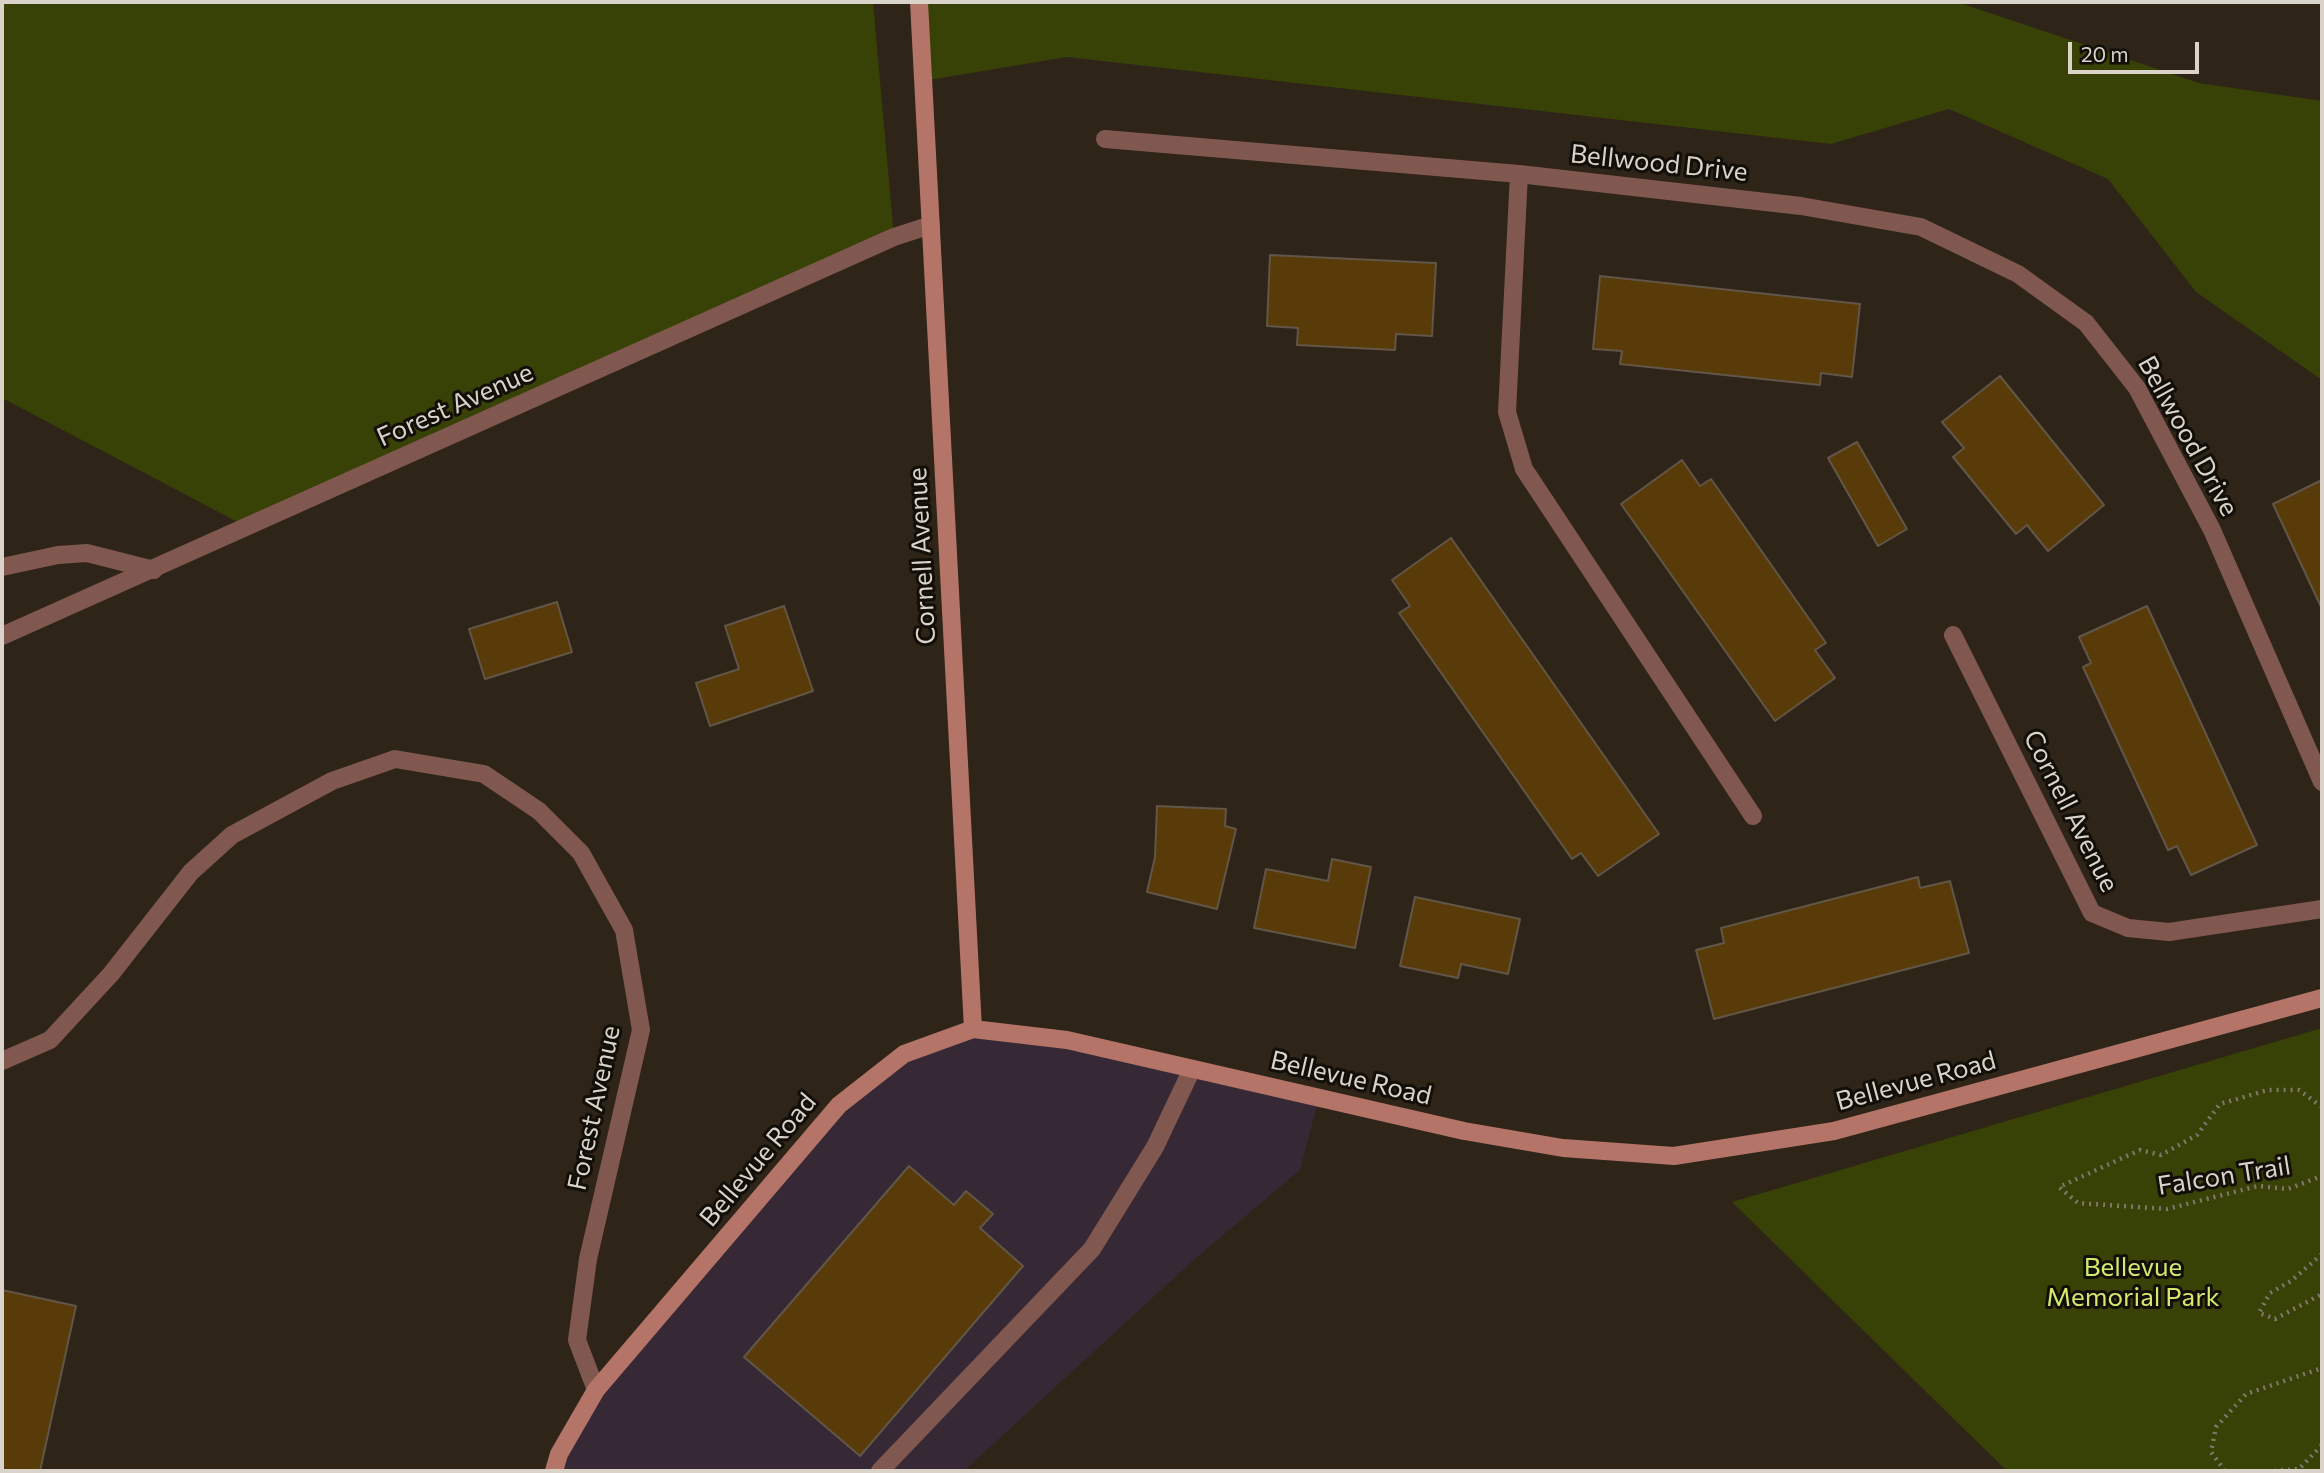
<!DOCTYPE html>
<html>
<head>
<meta charset="utf-8">
<style>
	body { margin:0 }
	#map { position:relative; width:2324px; height:1473px; overflow:hidden; background:#2e2417; font-family:Commissioner,sans-serif }
	canvas { display:block }
	.frame { position:absolute; inset:0; border:4px solid #d9d3ca; pointer-events:none }
	.scale { position:absolute; left:2068px; top:42px; width:131px; height:32px; box-sizing:border-box; border:4px solid #d9d3ca; border-top:0; padding-left:9px; font-size:21px; line-height:24px; white-space:nowrap; color:#d9d3ca; -webkit-text-stroke:5px #120e08; paint-order:stroke }
</style>
</head>
<body>
<div id="map">
<canvas width="2324" height="1473"></canvas>
<div class="frame"></div>
<div class="scale">20 m</div>
</div>
<script>
const ctx = document.querySelector('canvas').getContext('2d');
ctx.lineJoin = 'round';
function fill(path, color) { ctx.fillStyle = color; ctx.fill(path, 'evenodd'); }
const toPath = rows => new Path2D(rows.map(r => 'M' + r).join(''));
function trace(path, color, width, dash) { ctx.strokeStyle = color; ctx.lineWidth = width; ctx.lineCap = dash ? 'butt' : 'round'; ctx.setLineDash(dash || []); ctx.stroke(path); }
function drawText(font, color, halo, rows, align = 'center') {
  ctx.font = font + ' Commissioner,sans-serif'; ctx.lineWidth = 6; ctx.setLineDash([]); ctx.textBaseline = 'middle'; ctx.strokeStyle = halo; ctx.fillStyle = color; for (const [text, x, y, turn = 0] of rows) {
    ctx.save(); ctx.translate(x, y); ctx.rotate((+turn || 0) * Math.PI / 180); ctx.textAlign = isNaN(turn) ? turn : align; if (halo) ctx.strokeText(text, 0, 0); ctx.fillText(text, 0, 0); ctx.restore();
  }
}
const commercial = toPath([
	[973,1029,1319,1098,1300,1170,1195,1259,964,1471,554,1471,596,1390,839,1105,904,1054]
]);
const green = toPath([
	[2,2,873,2,894,237,247,527,2,398],
	[919,2,1957,2,2199,83,2322,101,2322,380,2196,292,2108,179,1949,109,1831,144,1067,57,923,81],
	[2322,1028,2322,1471,2007,1471,1732,1202]
]);
const building = toPath([
	[1270,255,1436,263,1432,336,1396,334,1395,350,1297,345,1298,328,1267,326,1270,255],
	[1600,276,1860,304,1852,377,1821,373,1820,385,1620,364,1622,351,1593,349,1600,276],
	[2000,376,2104,505,2048,551,2027,525,2016,534,1953,457,1964,448,1942,422,2000,376],
	[1857,442,1907,529,1878,546,1828,458,1857,442],
	[1682,460,1700,486,1711,479,1826,643,1815,650,1835,678,1775,721,1621,504,1682,460],
	[2322,480,2322,609,2273,504,2322,480],
	[1451,538,1659,834,1598,876,1581,853,1572,859,1399,613,1410,606,1392,580,1451,538],
	[557,602,572,652,485,679,469,629,557,602],
	[784,606,813,691,710,726,696,683,739,669,725,626,784,606],
	[2147,606,2257,845,2191,875,2177,846,2168,850,2083,667,2091,663,2079,637,2147,606],
	[1157,806,1226,809,1225,826,1236,829,1217,909,1147,892,1155,857,1157,806],
	[1332,859,1371,867,1355,948,1254,928,1266,869,1328,881,1332,859],
	[1918,877,1920,888,1950,881,1969,953,1714,1019,1696,950,1724,943,1721,928,1918,877],
	[1415,897,1520,919,1508,974,1461,964,1458,978,1400,966,1415,897],
	[909,1166,954,1205,966,1191,993,1214,980,1228,1023,1266,860,1456,744,1357,909,1166],
	[2,1290,76,1306,40,1471,2,1471,2,1290]
]);
const path = toPath([
	[2322,1107,2299,1090,2268,1090,2220,1104,2197,1135,2161,1155,2140,1150,2059,1187,2078,1203,2167,1209,2258,1186,2288,1189,2322,1176],
	[2322,1254,2291,1281,2270,1293,2259,1313,2275,1319,2322,1294],
	[2225,1471,2211,1452,2216,1427,2246,1394,2322,1368],
	[2274,1471,2299,1469,2322,1445]
]);
const lane = toPath([
	[2,567,58,555,87,553,154,570],
	[2,1061,50,1040,111,974,191,872,232,835,332,781,395,759,484,774,539,811,581,853,624,930,641,1030,588,1259,577,1340,596,1390],
	[880,1471,1092,1249,1155,1147,1192,1069]
]);
const street = toPath([
	[1105,139,1519,174,1801,206,1921,227,2018,274,2086,323,2137,388,2212,530,2322,782],
	[1519,174,1507,412,1524,469,1753,816],
	[1953,635,2092,913,2128,928,2169,932,2322,909],
	[2,636,894,237,931,225]
]);
const secondary = toPath([
	[919,2,973,1029],
	[554,1471,559,1454,596,1390,839,1105,904,1054,973,1029,1067,1040,1464,1131,1563,1148,1674,1156,1834,1131,2322,998]
]);
const streetNames = [
	["Bellwood Drive",1659,163,6],
	["Forest Avenue",455,405,-24],
	["Bellwood Drive",2188,436,61],
	["Cornell Avenue",922,556,-93],
	["Cornell Avenue",2071,811,63],
	["Bellevue Road",1351,1078,13],
	["Bellevue Road",1916,1081,-15],
	["Forest Avenue",594,1108,-78],
	["Bellevue Road",758,1160,-50],
	["Falcon Trail",2224,1176,-9]
];
const parkNames = [
	["Bellevue",2133,1267],
	["Memorial Park",2133,1297]
];
fill(commercial, '#362834');
fill(green, '#384106');
fill(building, '#583b08');
trace(building, '#615647', 2);
trace(path, '#80786d', 4.5, [2, 5]);
trace(lane, '#815850', 18);
trace(street, '#815850', 18);
trace(secondary, '#b47468', 18);
drawText('26px', '#d9d3ca', '#120e08', streetNames);
drawText('26px', '#d3ea6d', '#120e08', parkNames);
</script>
</body>
</html>
